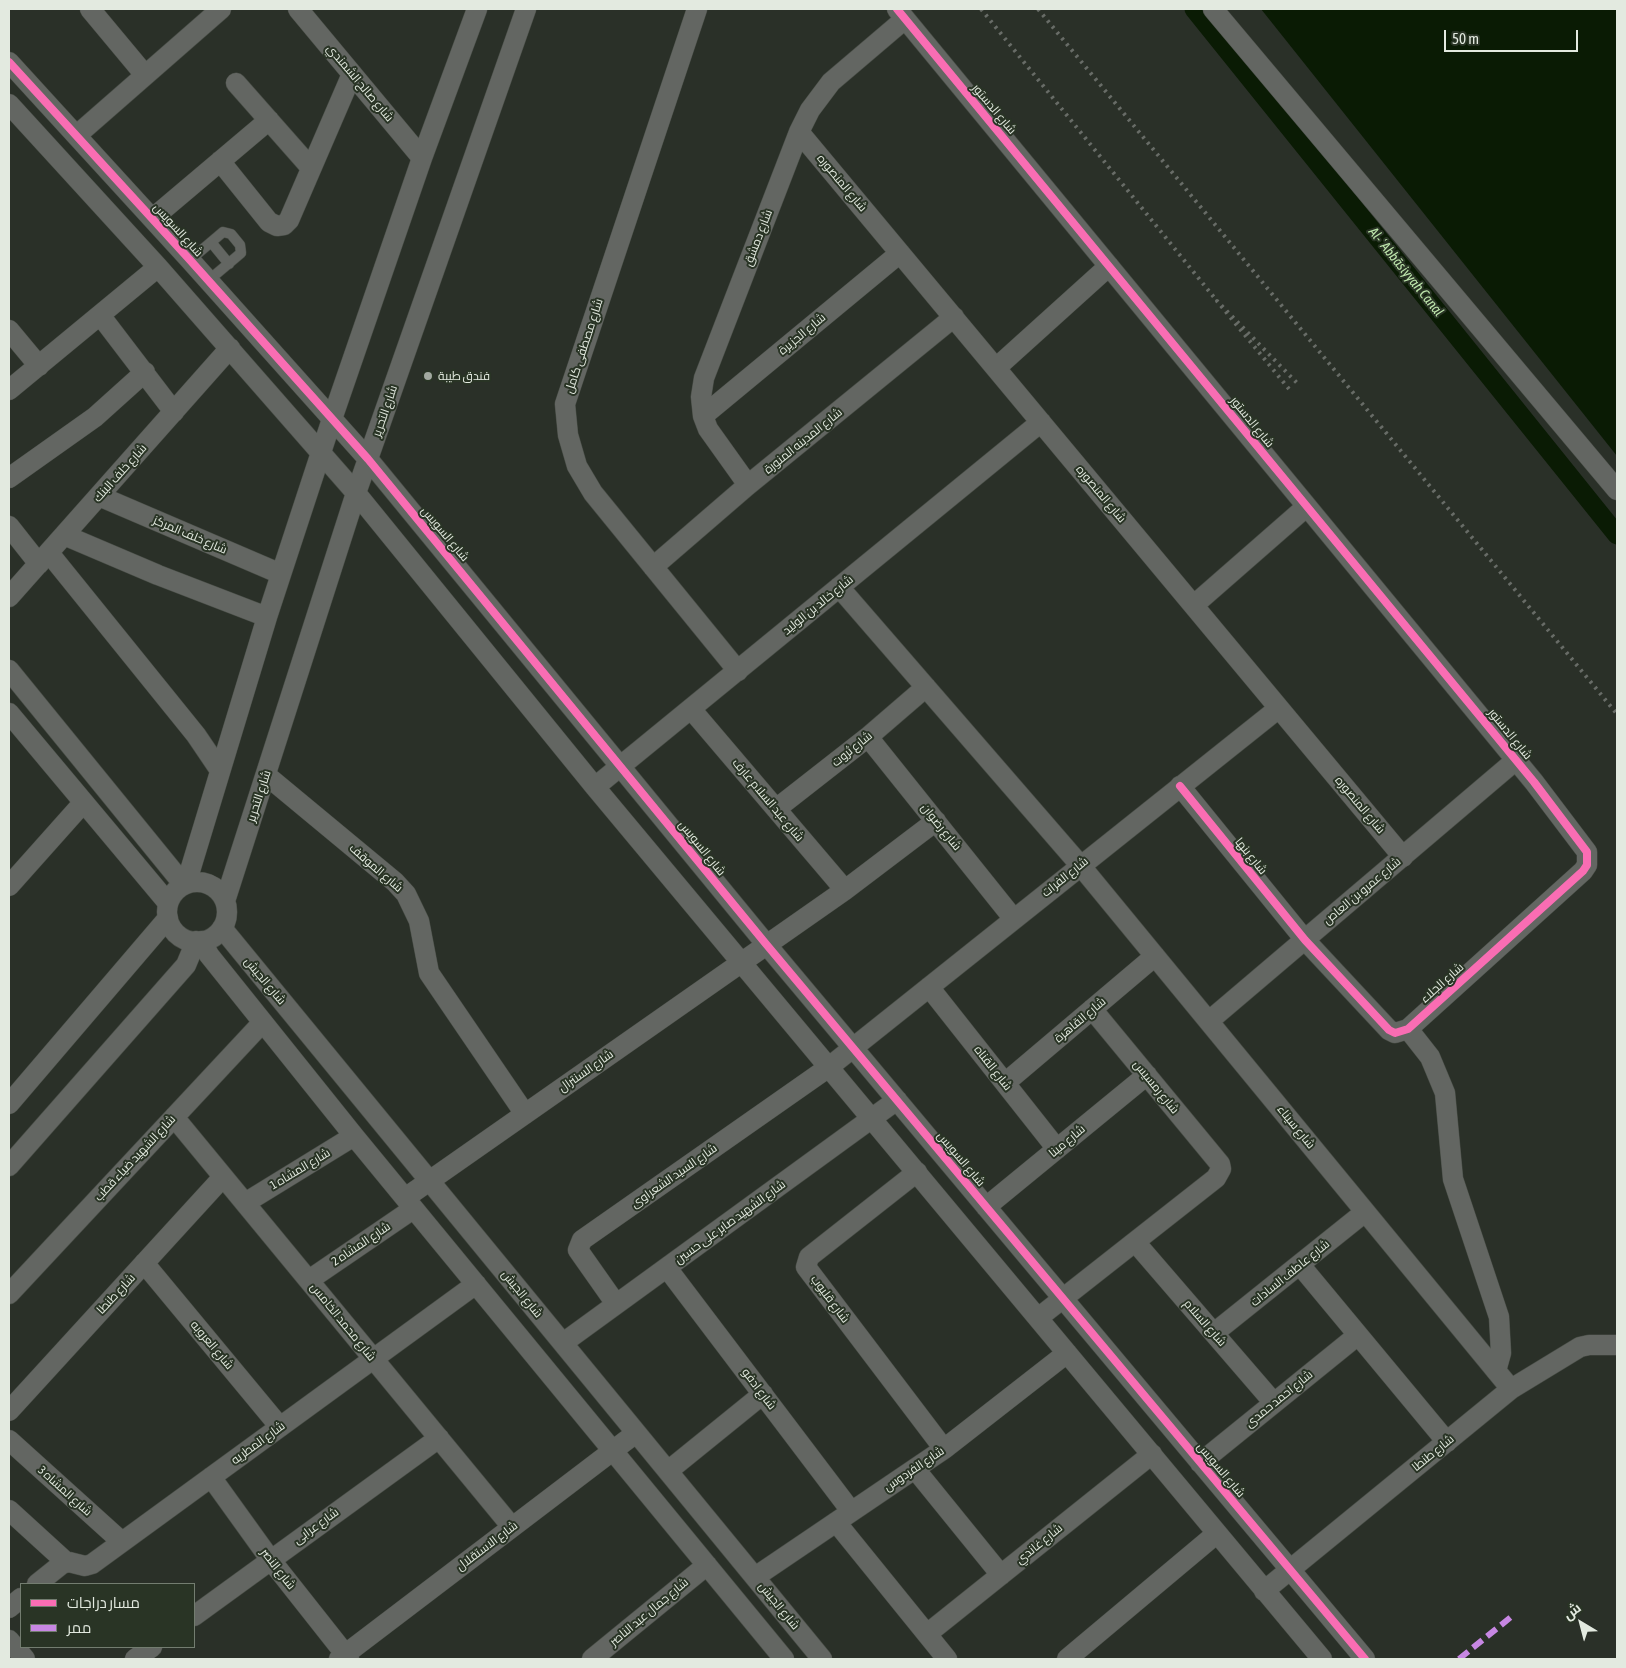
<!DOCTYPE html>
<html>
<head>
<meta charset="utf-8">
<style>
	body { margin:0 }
	#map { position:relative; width:1626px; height:1668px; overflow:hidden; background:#2a3028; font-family:"Asap Condensed",Cairo,sans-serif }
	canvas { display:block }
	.frame { position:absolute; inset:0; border:10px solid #e3eae0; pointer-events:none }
	.legend { position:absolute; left:20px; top:1583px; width:175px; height:65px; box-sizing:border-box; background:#293425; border:1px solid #737d70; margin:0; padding:6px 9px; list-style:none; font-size:15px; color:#e3eae0 }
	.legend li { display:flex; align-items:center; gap:10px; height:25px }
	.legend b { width:25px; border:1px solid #737d70 }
	.north { position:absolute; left:1556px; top:1598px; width:50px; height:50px; -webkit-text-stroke:4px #293425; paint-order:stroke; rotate:323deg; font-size:14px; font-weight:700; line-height:20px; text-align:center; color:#e3eae0 }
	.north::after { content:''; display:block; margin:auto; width:18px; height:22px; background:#e3eae0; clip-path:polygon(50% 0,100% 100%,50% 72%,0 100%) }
	.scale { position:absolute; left:1444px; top:30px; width:134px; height:22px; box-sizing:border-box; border:2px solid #e3eae0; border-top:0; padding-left:6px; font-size:15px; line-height:18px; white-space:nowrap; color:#e3eae0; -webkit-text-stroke:4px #293425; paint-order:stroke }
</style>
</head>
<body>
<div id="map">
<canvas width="1626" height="1668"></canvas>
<div class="frame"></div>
<ul class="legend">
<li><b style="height:6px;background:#f96db3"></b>مسار دراجات</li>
<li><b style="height:6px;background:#c787e3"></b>ممر</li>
</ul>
<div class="north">ش</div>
<div class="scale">50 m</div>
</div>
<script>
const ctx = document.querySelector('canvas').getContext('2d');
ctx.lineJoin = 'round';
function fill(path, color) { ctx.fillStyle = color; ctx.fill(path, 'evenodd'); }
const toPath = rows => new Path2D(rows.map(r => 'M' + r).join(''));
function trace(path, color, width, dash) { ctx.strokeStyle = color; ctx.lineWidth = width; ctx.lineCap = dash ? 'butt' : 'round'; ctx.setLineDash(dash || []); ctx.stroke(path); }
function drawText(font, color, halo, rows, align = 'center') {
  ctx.font = font + ' "Asap Condensed",Cairo,sans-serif'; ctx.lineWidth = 4; ctx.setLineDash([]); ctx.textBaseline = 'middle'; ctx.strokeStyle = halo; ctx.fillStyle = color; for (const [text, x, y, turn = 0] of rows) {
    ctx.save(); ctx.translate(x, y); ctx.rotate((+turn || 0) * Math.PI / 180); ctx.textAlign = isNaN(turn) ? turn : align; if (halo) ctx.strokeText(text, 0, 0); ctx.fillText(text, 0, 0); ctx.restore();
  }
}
const water = toPath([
	[1261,9,1617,9,1617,456]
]);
const canal = toPath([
	[1194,9,1617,535]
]);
const service = toPath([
	[211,242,229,264],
	[190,260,223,232,231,234,240,245,241,253,209,280]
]);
const minor = toPath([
	[90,9,145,75],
	[298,9,422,158],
	[697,9,565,404,568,435,577,466,593,493,738,671],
	[897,9,1534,782,1587,852,1587,865,1583,871,1408,1029,1395,1033,1389,1030,1305,940,1180,786],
	[1213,9,1617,490],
	[9,62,190,260,368,459,766,944,1365,1659],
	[236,83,311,168],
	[9,104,158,267,356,493,595,787,1322,1659],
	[799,132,1403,857],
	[77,135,221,9],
	[220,161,269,222,277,226,284,225,289,220,352,74],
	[153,218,269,120],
	[100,315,174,412],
	[9,330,39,366],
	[996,368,1109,266],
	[9,390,158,267],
	[703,416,900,253],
	[9,478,95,417,145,372],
	[748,485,708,429,703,416,701,397,704,378,799,132,810,110,831,82,905,19],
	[99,496,281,574],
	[9,526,39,564],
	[64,535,158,575,267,617],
	[49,553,196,735,219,769],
	[653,567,748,485,954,317],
	[839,587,1080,865,1511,1389],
	[9,597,230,348],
	[1194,605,1306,507],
	[9,670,184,885],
	[691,709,845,890],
	[9,713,168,903],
	[868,737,1013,918],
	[266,775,395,882,406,894,419,921,429,973,525,1114],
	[595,787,1041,422],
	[776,809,868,737,926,687],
	'167 912a30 30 0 1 1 60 0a30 30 0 1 1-60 0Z',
	[186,884,267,617,332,419,422,158,477,9],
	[9,886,83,803],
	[225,901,356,493,526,9],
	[222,928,822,1659],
	[202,941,209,955,354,1136,784,1659],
	[929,987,1057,1149],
	[1209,1021,1516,760],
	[1408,1029,1430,1057,1445,1093,1453,1179,1499,1317,1501,1353,1496,1371],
	[1005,1083,1155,956],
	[9,1104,168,918],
	[174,1117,512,1527],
	[9,1166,186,965,196,941],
	[917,1172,809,1257,806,1267,944,1449],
	[405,1198,845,890,936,821],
	[245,1203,354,1136],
	[986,1207,1147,1075],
	[1136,1243,1274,1403],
	[144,1263,280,1427],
	[1300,1265,1447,1442],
	[667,1268,851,1511],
	[309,1280,413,1209],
	[9,1294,262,1023],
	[616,1304,578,1250,582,1240,829,1067,1279,708],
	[1038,1318,1216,1178,1221,1169,1220,1164,1092,1009],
	[1214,1333,1365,1212],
	[563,1343,897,1100],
	[9,1411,223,1177],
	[9,1440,122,1542],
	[1200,1463,1358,1335],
	[915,1469,1001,1575],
	[668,1471,763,1394],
	[211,1477,270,1559,349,1659],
	[9,1510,66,1562],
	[836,1522,947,1659],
	[755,1577,944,1449,1067,1353],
	[37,1584,62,1564,69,1562,85,1566,92,1564,476,1284],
	[1264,1591,1511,1389,1580,1347,1589,1345,1617,1345],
	[9,1608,21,1598],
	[194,1616,439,1438],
	[927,1634,1152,1454],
	[9,1640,25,1659],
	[135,1659,152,1647],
	[339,1659,636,1433],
	[592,1659,707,1565],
	[1067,1659,1216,1534]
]);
const rail = toPath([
	[981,9,1217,301],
	[1038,9,1617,714],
	[1289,389,1217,301,1298,384]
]);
const quiet = toPath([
	[1459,1659,1511,1617]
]);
const cycleway = toPath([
	[897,9,1534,782,1587,852,1587,865,1583,871,1408,1029,1395,1033,1389,1030,1305,940,1180,786],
	[9,62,190,260,368,459,766,944,1365,1659]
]);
const markers = [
	[428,376,5,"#a2a9a0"]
];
const streetNames = [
	["شارع صالح الشمندي",360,83,50],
	["شارع الدستور",994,109,50],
	["شارع المنصوره",842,183,50],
	["شارع السويس",178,230,48],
	["شارع دمشق",758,238,-69],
	["شارع الجزيرة",802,334,-40],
	["شارع مصطفى كامل",584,346,-72],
	["شارع التحرير",385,411,-71],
	["شارع الدستور",1252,422,51],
	["شارع المدينه المنورة",803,441,-39],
	["شارع خلف البنك",120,473,-48],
	["شارع المنصوره",1101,494,50],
	["شارع السويس",445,534,50],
	["شارع خلف المركز",190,535,23],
	["شارع خالد بن الوليد",818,605,-39],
	["شارع الدستور",1510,734,51],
	["شارع ثروت",852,749,-39],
	["شارع التحرير",259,796,-72],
	["شارع عبد السلام عارف",768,800,50],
	["شارع المنصوره",1360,805,50],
	["شارع رضوان",941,827,51],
	["شارع السويس",702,848,51],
	["شارع بنها",1251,856,51],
	["شارع الموقف",376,868,41],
	["شارع الفرات",1065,877,-39],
	["شارع عمرو بن العاص",1362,891,-40],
	["شارع الجيش",265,981,50],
	["شارع الجلاء",1442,983,-42],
	["شارع القاهرة",1080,1020,-40],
	["شارع القناه",993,1068,52],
	["شارع السنترال",586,1071,-35],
	["شارع رمسيس",1156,1087,51],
	["شارع سيناء",1296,1127,51],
	["شارع مينا",1067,1141,-40],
	["شارع الشهيد ضياء قطب",135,1158,-47],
	["شارع السويس",961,1159,50],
	["شارع المشاه 1",300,1169,-31],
	["شارع السيد الشعراوى",674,1176,-35],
	["شارع الشهيد صابر على حسين",730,1222,-36],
	["شارع المشاه 2",361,1244,-34],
	["شارع عاطف السادات",1290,1273,-39],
	["شارع طنطا",116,1294,-47],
	["شارع الجيش",522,1294,51],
	["شارع قليوب",830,1299,53],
	["شارع محمد الخامس",343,1322,51],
	["شارع السلام",1205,1323,49],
	["شارع العروبه",212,1345,50],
	["شارع ادفو",759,1389,53],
	["شارع احمد حمدى",1279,1399,-39],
	["شارع المطريه",258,1443,-36],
	["شارع طنطا",1433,1453,-39],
	["شارع الفردوس",914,1469,-34],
	["شارع السويس",1221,1470,50],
	["شارع المشاه 3",65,1491,42],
	["شارع عرابى",316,1526,-36],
	["شارع غاندي",1039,1544,-39],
	["شارع الاستقلال",487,1546,-37],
	["شارع النصر",278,1569,52],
	["شارع الجيش",779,1606,51],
	["شارع جمال عبد الناصر",649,1612,-40]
];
const poiNames = [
	["فندق طيبة",438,376]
];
const waterNames = [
	["Al-ʿAbbāsiyyah Canal",1406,272,51]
];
fill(water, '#0a1b04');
trace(canal, '#0a1b04', 19);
trace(service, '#484d46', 11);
trace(minor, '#484d46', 21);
trace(service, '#636662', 10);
trace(minor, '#636662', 20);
trace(rail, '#686c67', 4, [2.5, 5]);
trace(quiet, '#c787e3', 6, [12, 6]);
trace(cycleway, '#f96db3', 8);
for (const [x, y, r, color] of markers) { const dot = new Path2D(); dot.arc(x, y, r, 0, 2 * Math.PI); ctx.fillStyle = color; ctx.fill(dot); trace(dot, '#293425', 2); }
drawText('12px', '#e3eae0', '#293425', streetNames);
drawText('12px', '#e3eae0', '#293425', poiNames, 'left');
drawText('italic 14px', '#bfe7ad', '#293425', waterNames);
</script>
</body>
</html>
